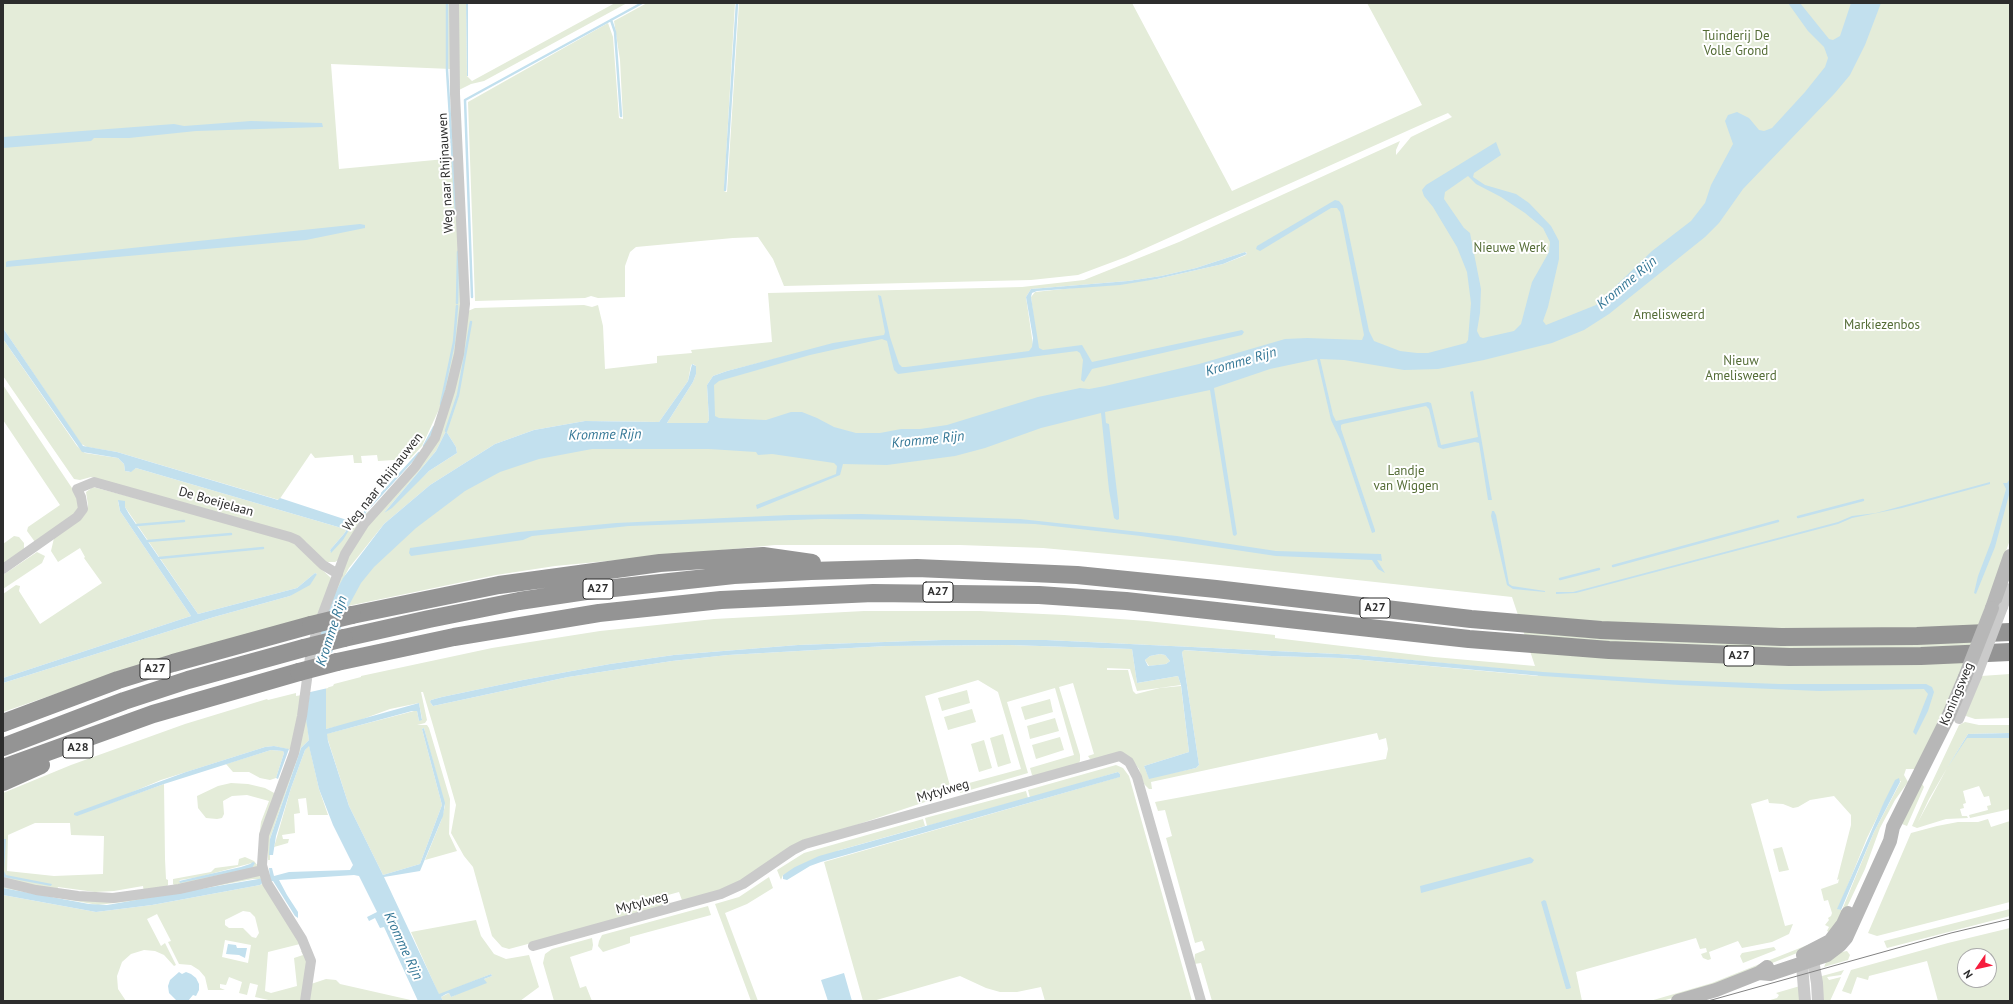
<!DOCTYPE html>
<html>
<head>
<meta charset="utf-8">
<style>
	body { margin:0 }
	#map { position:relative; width:2013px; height:1004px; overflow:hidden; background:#fff; font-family:"PT Sans",sans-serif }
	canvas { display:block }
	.frame { position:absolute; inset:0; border:4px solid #2d2d2d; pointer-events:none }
	.north { position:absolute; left:1957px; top:948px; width:40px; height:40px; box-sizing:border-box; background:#fff; border:1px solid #ababab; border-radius:50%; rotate:236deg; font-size:11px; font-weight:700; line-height:16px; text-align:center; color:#2d2d2d }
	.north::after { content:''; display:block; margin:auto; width:14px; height:18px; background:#f61d3d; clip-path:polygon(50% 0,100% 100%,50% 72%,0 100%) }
</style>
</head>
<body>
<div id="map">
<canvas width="2013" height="1004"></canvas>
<div class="frame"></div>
<div class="north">N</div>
</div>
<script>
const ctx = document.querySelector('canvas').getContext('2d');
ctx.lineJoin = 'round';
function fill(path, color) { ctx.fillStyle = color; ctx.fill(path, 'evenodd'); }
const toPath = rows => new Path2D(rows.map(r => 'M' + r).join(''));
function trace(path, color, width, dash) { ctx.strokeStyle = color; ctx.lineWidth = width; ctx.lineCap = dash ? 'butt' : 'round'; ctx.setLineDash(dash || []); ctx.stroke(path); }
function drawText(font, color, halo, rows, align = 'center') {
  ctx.font = font + ' "PT Sans",sans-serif'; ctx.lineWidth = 4; ctx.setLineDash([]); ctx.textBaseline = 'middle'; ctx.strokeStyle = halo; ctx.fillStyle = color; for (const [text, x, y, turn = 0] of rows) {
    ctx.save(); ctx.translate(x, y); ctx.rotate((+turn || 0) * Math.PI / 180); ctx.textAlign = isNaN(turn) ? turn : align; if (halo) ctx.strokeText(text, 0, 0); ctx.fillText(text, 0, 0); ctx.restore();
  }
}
const green = toPath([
	[3,3,451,3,451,69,331,64,339,169,456,158,462,317,448,390,422,446,410,459,378,461,377,455,361,456,362,463,354,463,353,455,315,458,311,453,279,500,117,452,87,447,81,444,3,328],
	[456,3,466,3,467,76,472,81,615,3,627,3,484,81,471,84,459,90],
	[647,3,735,3,724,191,726,192,727,192,739,3,1132,3,1232,191,1422,105,1367,3,2010,3,2010,540,1953,694,1918,769,1906,769,1904,775,1908,782,1895,800,1880,828,1865,869,1839,924,1831,933,1827,931,1829,927,1825,925,1829,920,1828,918,1831,916,1832,913,1828,900,1824,901,1821,889,1838,883,1839,879,1837,880,1851,825,1851,815,1834,796,1810,800,1798,807,1793,808,1783,804,1769,803,1768,799,1751,804,1785,926,1793,924,1789,934,1772,942,1742,948,1738,941,1709,952,1711,959,1708,960,1703,958,1701,954,1707,952,1706,948,1700,949,1696,938,1576,972,1582,1001,1212,1001,1201,963,1194,964,1195,954,1205,950,1202,941,1195,943,1166,838,1172,836,1165,810,1158,811,1155,802,1386,759,1388,749,1386,738,1379,740,1377,733,1151,782,1152,789,1149,789,1144,784,1139,769,1133,761,1125,756,1116,754,1094,760,1090,759,1088,756,1094,754,1073,683,1059,687,1080,755,1080,761,1077,765,1036,776,1032,775,1030,768,1074,755,1055,688,1007,702,1028,773,960,793,958,786,1021,769,998,692,978,680,925,696,952,793,802,843,788,849,744,882,724,892,683,903,679,892,668,895,671,906,509,949,502,947,492,936,473,867,464,856,451,833,456,805,432,722,423,692,421,692,427,720,425,723,417,725,427,725,429,728,450,799,449,834,457,851,425,860,441,821,445,806,424,728,422,729,442,805,420,864,383,875,349,806,326,734,414,711,417,711,419,721,422,719,419,703,390,709,352,723,326,729,326,688,333,686,334,684,361,677,361,676,492,648,600,631,714,619,864,611,980,611,1064,615,1147,621,1275,635,1275,638,1434,657,1535,666,1512,597,1174,560,1043,548,960,545,775,545,555,566,496,575,343,607,345,600,368,564,396,534,437,499,494,464,572,440,658,438,711,439,712,381,806,351,727,371,713,376,707,385,709,420,707,423,667,423,693,382,696,374,696,366,693,364,691,365,688,381,659,422,585,421,534,430,495,444,430,485,384,524,349,568,325,612,344,564,355,542,374,517,410,478,429,452,439,436,453,388,468,311,475,308,584,305,592,307,598,305,603,326,605,369,657,363,657,356,692,353,691,350,772,342,768,293,984,288,1022,287,1084,280,1179,242,1400,141,1396,150,1396,155,1411,137,1452,117,1448,113,1427,122,1126,257,1078,275,1031,280,784,286,773,259,758,237,733,238,636,247,630,252,625,266,625,297,598,298,591,296,585,298,475,301,468,102,608,23,613,37,619,118,623,119,620,60,614,21],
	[1245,252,1247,253,1246,255,1223,264,1157,279,1035,292,1031,297,1037,344,1033,345,1026,297,1031,289,1128,281,1161,276,1196,268],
	[446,431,456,447,457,453,429,471,384,513,436,451],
	[943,640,1046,640,1358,655,1536,672,1538,676,1342,658,1272,656,1183,650,1182,652,1199,765,1196,768,1149,778,1144,766,1189,752,1181,686,1160,688,1136,694,1133,691,1128,670,1107,670,1107,668,1130,669,1137,691,1181,685,1178,676,1137,683,1132,649,1009,645,886,646,728,655,672,661,568,677,433,706,430,702,431,700,442,697,523,680,610,664,674,655,798,645],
	[1895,781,1901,781,1874,832,1842,910,1838,909,1867,838],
	[3,339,77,446,85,453,118,458,124,464,125,471,130,472,136,468,345,529,346,531,343,535,330,550,330,552,352,525,369,511,369,514,340,559,335,562,328,562,324,561,306,542,124,486,91,477,80,480,74,479,3,376],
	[3,385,78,497,79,511,35,542,27,531,28,527,60,505,3,420],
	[93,487,289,539,331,578,320,614,64,691,3,712,3,683,214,617,290,596,317,574,315,573,297,588,198,614,125,507,118,501,120,511,191,616,3,678,3,594,16,585,20,586,19,591,40,624,102,583,84,558,85,557,80,548,58,562,51,551,54,538,86,513,88,505,86,492],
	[14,536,19,537,24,543,24,549,3,564,3,544],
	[37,552,45,556,42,563,3,589,3,575],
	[1160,654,1165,655,1170,661,1166,664,1149,666,1145,660,1150,656],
	[2010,674,2010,718,1975,719,1966,716,1965,714,1981,676],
	[967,690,970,703,942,711,938,698],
	[296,693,296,696,302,695,292,750,274,746,265,747,161,780,75,816,164,784,165,859,166,879,168,880,168,885,166,888,144,893,143,886,114,891,95,892,58,887,57,891,3,881,3,793,71,765,185,724,267,699,268,700],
	[35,823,70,823,71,835,104,836,103,874,54,876,7,871,8,835],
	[1050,699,1053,712,1025,720,1021,707],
	[305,707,309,740,301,748,270,839,270,860,268,860,268,835],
	[972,709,976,722,948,730,944,717],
	[1055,718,1059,731,1030,739,1027,726],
	[1965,722,1979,725,2010,725,2010,733,1968,734,1947,768,1929,799,1918,822,1947,768,1967,737,2010,738,2010,809,1970,818,1969,815,1988,810,1987,806,1991,805,1989,796,1984,797,1979,786,1963,791,1966,803,1963,804,1964,808,1960,809,1962,816,1967,816,1968,818,1946,819,1917,828,1912,826,1925,797,1959,725],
	[1003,734,1011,763,998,767,990,738],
	[1060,737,1064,750,1036,759,1032,745],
	[984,740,992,768,979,772,971,744],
	[309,745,319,789,328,815,308,815,306,798,298,799,300,813,294,814,295,833,282,835,283,839,289,839,288,843,274,847,291,788,305,750],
	[271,750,283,751,284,753,276,778,270,780,260,778,249,772,233,772,226,764],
	[1116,765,1123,768,1129,776,1192,1001,1045,1001,1041,987,1017,992,1000,992,986,988,960,976,873,1001,863,1001,824,862,1119,777,1120,774,1118,772,1030,798,1028,790],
	[1921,782,1924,787,1907,826,1902,824],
	[231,783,248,784,265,788,276,794,259,838,261,822,269,801,247,795,232,796,223,801,224,814,222,818,217,819,206,818,198,808,197,796,218,786],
	[1026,791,1028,798,927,826,925,818],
	[923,819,925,826,840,850,783,875,781,880,777,870,804,853],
	[1988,819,1991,827,2010,821,2010,902,1877,936,1868,933,1911,833,1937,826,1958,822,1978,822],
	[1782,847,1789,870,1779,872,1773,849],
	[245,857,254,861,259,867,176,887,173,884,173,879,211,872,215,868,238,865,239,859],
	[252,863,250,868,179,882,180,880,199,877],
	[261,875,263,879,253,879,148,899,98,905,3,888,3,884,86,900],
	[769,877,773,888,747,904,725,913,758,1001,751,1001,715,904,739,897],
	[264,883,300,944,268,952,265,991,271,993,297,986,294,958,303,955,301,951,303,950,307,963,301,1001,273,1001,255,997,258,985,250,983,247,995,239,993,242,982,229,977,226,985,220,984,220,988,225,990,208,990,205,977,199,970,191,965,179,964,168,942,171,941,157,914,147,919,161,946,165,943,176,965,174,966,164,955,155,951,144,950,131,954,122,962,117,976,118,989,126,1001,3,1001,3,895,96,912,152,905,260,885],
	[243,911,250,912,255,917,259,933,256,938,252,937,243,928,229,928,225,925,225,920],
	[225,940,251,945,248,963,222,957],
	[708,906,711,915,630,937,630,943,603,952,598,946,599,941,602,935],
	[2010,909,2010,916,1887,948,1886,946,1884,941],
	[476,920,481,936,494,954,506,959,529,955,539,987,520,1001,443,1001,441,997,449,993,451,997,485,981,484,979,492,976,491,974,439,995,411,932],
	[2010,928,2010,1001,1938,1001,1927,961,1869,976,1868,980,1857,977,1851,994,1842,991,1851,970,1948,943],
	[1965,956,1989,956,1989,980,1965,980],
	[592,938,593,945,592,950,570,957,580,988,586,986,592,1001,554,1001,543,963,545,954,552,949],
	[1820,940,1817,945,1715,986,1662,1001,1650,1001,1712,983],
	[1774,947,1776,950,1743,963,1740,956,1742,953],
	[1847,951,1850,955,1848,960,1824,967,1827,960,1835,953],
	[1844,970,1841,975,1827,977,1829,980,1841,977,1830,1001,1822,1001,1822,976],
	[326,979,336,980,340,984,415,1001,308,1001,311,984],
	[1800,986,1802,1001,1767,1001,1777,998,1779,995,1776,993]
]);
const water = toPath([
	[466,3,468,3,468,76,467,76],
	[1788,3,1800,3,1829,39,1833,40,1840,36,1851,3,1881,3,1865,45,1850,75,1835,93,1743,189,1719,223,1705,237,1609,314,1584,330,1552,343,1484,360,1438,369,1404,370,1344,360,1320,359,1333,415,1336,421,1428,402,1431,403,1441,445,1478,437,1470,392,1473,391,1492,500,1488,500,1479,443,1475,442,1443,449,1438,447,1429,409,1426,406,1343,424,1341,425,1341,429,1375,530,1375,532,1372,533,1341,441,1331,420,1317,359,1270,369,1214,388,1237,534,1235,536,1233,535,1210,390,1105,412,1106,423,1109,424,1111,442,1119,509,1119,519,1117,520,1114,518,1109,490,1101,413,1041,428,985,448,955,456,887,465,843,464,840,475,757,509,756,505,836,474,837,466,834,463,772,454,758,455,756,452,709,449,592,449,539,459,500,472,465,491,416,528,374,567,361,583,348,607,332,653,326,686,326,729,419,703,422,720,419,721,417,711,412,711,327,734,328,741,349,806,383,875,420,864,442,805,422,729,424,728,445,803,443,816,420,871,384,877,439,994,491,974,492,976,484,979,487,983,451,997,449,993,446,994,441,997,443,1001,418,1001,384,927,380,928,375,918,369,921,367,917,377,912,359,876,354,875,279,880,287,895,298,912,298,918,295,916,273,881,264,882,260,885,152,905,96,912,3,895,3,888,89,904,107,905,270,877,269,868,272,868,274,876,289,872,350,870,353,865,333,825,319,789,309,746,305,750,291,788,276,836,273,855,269,855,270,839,301,748,309,740,306,719,318,636,334,595,343,578,384,524,430,485,495,444,534,430,585,421,659,422,688,381,692,364,696,366,696,374,693,382,667,423,707,423,709,420,707,385,713,376,727,371,833,343,884,335,885,332,878,295,881,296,890,337,899,364,902,367,906,367,1029,351,1032,347,1033,338,1026,297,1031,289,1128,281,1161,276,1196,268,1245,252,1247,254,1223,264,1157,279,1120,285,1037,291,1032,293,1031,297,1039,348,1043,350,1082,345,1092,362,1242,330,1244,332,1242,335,1092,369,1084,382,1081,380,1083,360,1080,353,1077,351,898,374,894,370,887,341,882,339,810,355,719,381,714,385,715,416,719,418,766,420,791,412,802,412,817,418,834,427,856,433,880,433,901,429,920,429,947,425,1038,397,1080,388,1089,389,1105,386,1199,364,1285,339,1307,338,1362,340,1364,335,1340,212,1337,208,1331,208,1260,251,1256,249,1257,246,1335,200,1339,201,1343,206,1369,331,1374,341,1400,351,1417,353,1428,353,1466,343,1468,340,1471,303,1467,272,1457,247,1433,207,1424,196,1422,190,1426,185,1496,142,1501,155,1474,173,1473,177,1485,185,1516,194,1529,203,1551,226,1559,241,1559,259,1548,307,1543,321,1546,325,1596,305,1652,251,1691,221,1705,203,1711,185,1733,144,1725,121,1728,115,1737,112,1749,118,1759,130,1764,131,1772,128,1805,92,1825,67,1828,58,1824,47,1808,31],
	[1468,176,1476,184,1501,197,1525,213,1543,228,1550,242,1549,252,1532,282,1521,324,1514,331,1483,338,1480,337,1477,331,1480,313,1481,289,1470,233,1464,228,1444,199,1445,192],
	[251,121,322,123,323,127,196,131,129,138,94,138,91,141,3,148,3,137,174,124,184,126],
	[360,224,365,225,365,228,306,240,6,267,6,262,8,261],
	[3,328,83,446,117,452,278,500,280,498,353,522,364,512,366,514,352,525,343,540,331,553,330,550,343,535,346,531,345,529,136,468,131,472,125,471,124,464,118,458,82,452,3,339],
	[446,431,456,447,457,453,429,471,392,508,384,513,436,451],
	[2010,479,2010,491,1995,547,1976,594,1974,593,1978,576,1991,542,2006,489,2003,483,2007,483],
	[1990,482,1990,484,1902,508,1852,518,1838,524,1576,593,1556,594,1556,592,1573,592,1838,522,1852,516,1876,513],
	[118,500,125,501,125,507,129,514,198,614,297,588,315,573,317,574,310,585,290,596,214,617,3,683,3,678,191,616,120,511],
	[1492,511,1494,511,1496,515,1509,584,1512,586,1545,591,1545,592,1513,589,1507,585,1491,516],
	[861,514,1020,519,1177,536,1276,551,1381,554,1382,561,1377,560,1385,573,1378,569,1372,560,1276,556,1141,536,1035,524,913,520,822,519,629,526,532,536,523,540,411,556,409,553,410,548,519,532,616,523,789,515],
	[943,640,1046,640,1358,655,1543,672,1669,680,1780,684,1926,684,1932,687,1934,692,1928,711,1916,735,1913,732,1928,694,1924,689,1819,691,1679,685,1542,676,1342,658,1272,656,1184,650,1182,652,1199,765,1196,768,1149,779,1144,766,1189,752,1181,685,1178,676,1137,683,1132,649,1009,645,886,646,728,655,672,661,568,677,433,706,430,702,431,700,442,697,523,680,610,664,674,655,798,645],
	[1160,654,1165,655,1170,661,1166,664,1148,666,1145,660,1150,656],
	[2010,733,2010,738,1967,738,1947,768,1918,822,1947,768,1968,734],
	[274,746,289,749,278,779,276,778,284,753,283,751,271,750,164,784,77,816,74,815,74,813,186,772,265,747],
	[1118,772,1120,774,1120,777,821,862,810,866,787,880,783,879,783,875,795,867,819,856],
	[1899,778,1900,782,1874,832,1841,910,1837,909,1884,802,1895,780],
	[4,839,6,839,4,871,6,875,52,884,51,886,3,877],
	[1530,857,1534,860,1532,863,1421,893,1420,886],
	[253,862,255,863,252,868,180,883,179,881,241,867,250,864],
	[1544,900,1546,901,1571,988,1568,989,1566,989,1541,902],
	[228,944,236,945,237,948,247,948,245,958,239,955,226,954],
	[179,972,182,974,186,972,191,974,196,978,199,984,199,990,196,996,193,995,188,1001,177,1001,169,993,168,986,170,980],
	[844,973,852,1001,828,1001,821,980]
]);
const pier = toPath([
	[335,652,328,688,306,693,311,658]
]);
const stream = toPath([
	[447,3,447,70,456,213],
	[611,20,615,32,621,116],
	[725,190,737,3],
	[472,297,465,100,642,3],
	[457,303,458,252],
	[441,404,454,342,457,306],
	[446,431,458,395,471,322],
	[424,446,434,427],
	[365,512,419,453],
	[1798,517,1863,500],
	[137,525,184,521],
	[148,541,231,534],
	[159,558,263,548],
	[1613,566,1778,521],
	[1560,579,1599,569]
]);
const minor = toPath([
	[3,569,77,517,83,509,81,497,77,489,94,482,290,537,297,540,323,565,338,574],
	[2003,607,2010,588],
	[1959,719,1977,676],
	[3,882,36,890,78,896,113,898,179,889,263,870],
	[533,946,721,894,743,884,793,850,805,844,1120,756,1129,762,1137,777,1201,1001],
	[305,1001,311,961,302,939,267,883,262,865,264,835,294,753,302,716,310,657,317,629,345,554,364,524,415,467,435,438,450,391,459,354,465,304,455,94,454,3]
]);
const tertiary = toPath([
	[1805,1001,1802,965,1804,955,1813,960,1817,983,1818,1001]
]);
const secondary = toPath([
	[1992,608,2010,556],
	[1803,955,1830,941,1843,924,1848,913],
	[1759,973,1770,974,1827,955,1840,945,1846,938,1890,841,1893,827,1948,717,1965,677],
	[1678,1001,1716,990,1759,973,1767,967]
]);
const motorway = toPath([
	[352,615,499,585,660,563,763,556,812,563],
	[344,638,429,619,519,601,586,591,734,575,811,571,917,568,1077,575,1216,589,1471,619,1601,630,1781,637,1917,636,2010,632],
	[337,662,454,637,599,613,721,600,873,593,1039,595,1126,601,1469,639,1609,650,1789,657,1921,656,2010,652],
	[3,723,118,680,173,663,311,625],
	[3,747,124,701,188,680,304,648],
	[3,768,153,714,299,672],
	[3,782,41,765]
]);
const tram = toPath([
	[1708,1001,1951,933,2010,919]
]);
const minorBridge = toPath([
	[1977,676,2003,607]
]);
const secondaryBridge = toPath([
	[1965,677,1992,608]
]);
const motorwayBridge = toPath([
	[311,625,352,615],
	[304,648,344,638],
	[299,672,337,662]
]);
const shields = [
	[598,589,30],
	[938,592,30],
	[1375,608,30],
	[1739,656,30],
	[155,669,30],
	[78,748,30]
];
const shieldNames = [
	["A27",598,589],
	["A27",938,592],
	["A27",1375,608],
	["A27",1739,656],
	["A27",155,669],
	["A28",78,748]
];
const parkNames = [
	["Tuinderij De",1736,36],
	["Volle Grond",1736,51],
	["Nieuwe Werk",1510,248],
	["Amelisweerd",1669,315],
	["Markiezenbos",1882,325],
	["Nieuw",1741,361],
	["Amelisweerd",1741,376],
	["Landje",1406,471],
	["van Wiggen",1406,486]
];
const streetNames = [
	["Weg naar Rhijnauwen",446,173,-93],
	["Weg naar Rhijnauwen",383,482,-52],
	["De Boeijelaan",216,502,16],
	["Koningsweg",1957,694,-67],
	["Mytylweg",943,791,-16],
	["Mytylweg",642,903,-15]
];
const waterNames = [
	["Kromme Rijn",1627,283,-40],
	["Kromme Rijn",1241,362,-16],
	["Kromme Rijn",605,435,-1],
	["Kromme Rijn",928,440,-6],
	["Kromme Rijn",332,631,-72],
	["Kromme Rijn",403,946,65]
];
fill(green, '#e4ecd9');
fill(water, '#c2e0ee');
fill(pier, '#fff');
trace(stream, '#c2e0ee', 2.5);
trace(minor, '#cacaca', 10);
trace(tertiary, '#cacaca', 12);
trace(secondary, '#b7b7b7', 14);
trace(motorway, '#949494', 18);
trace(tram, '#828282', 1);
trace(minorBridge, '#cacaca', 10);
trace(secondaryBridge, '#b7b7b7', 14);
trace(motorwayBridge, '#949494', 18);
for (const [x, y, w] of shields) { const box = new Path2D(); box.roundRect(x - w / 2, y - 10, w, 20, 3); ctx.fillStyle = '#fff'; ctx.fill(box); trace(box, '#2d2d2d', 1); }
drawText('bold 12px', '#2d2d2d', null, shieldNames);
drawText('13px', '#546c36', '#fff', parkNames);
drawText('13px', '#2d2d2d', '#fff', streetNames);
drawText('italic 14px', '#347796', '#fff', waterNames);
</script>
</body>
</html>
